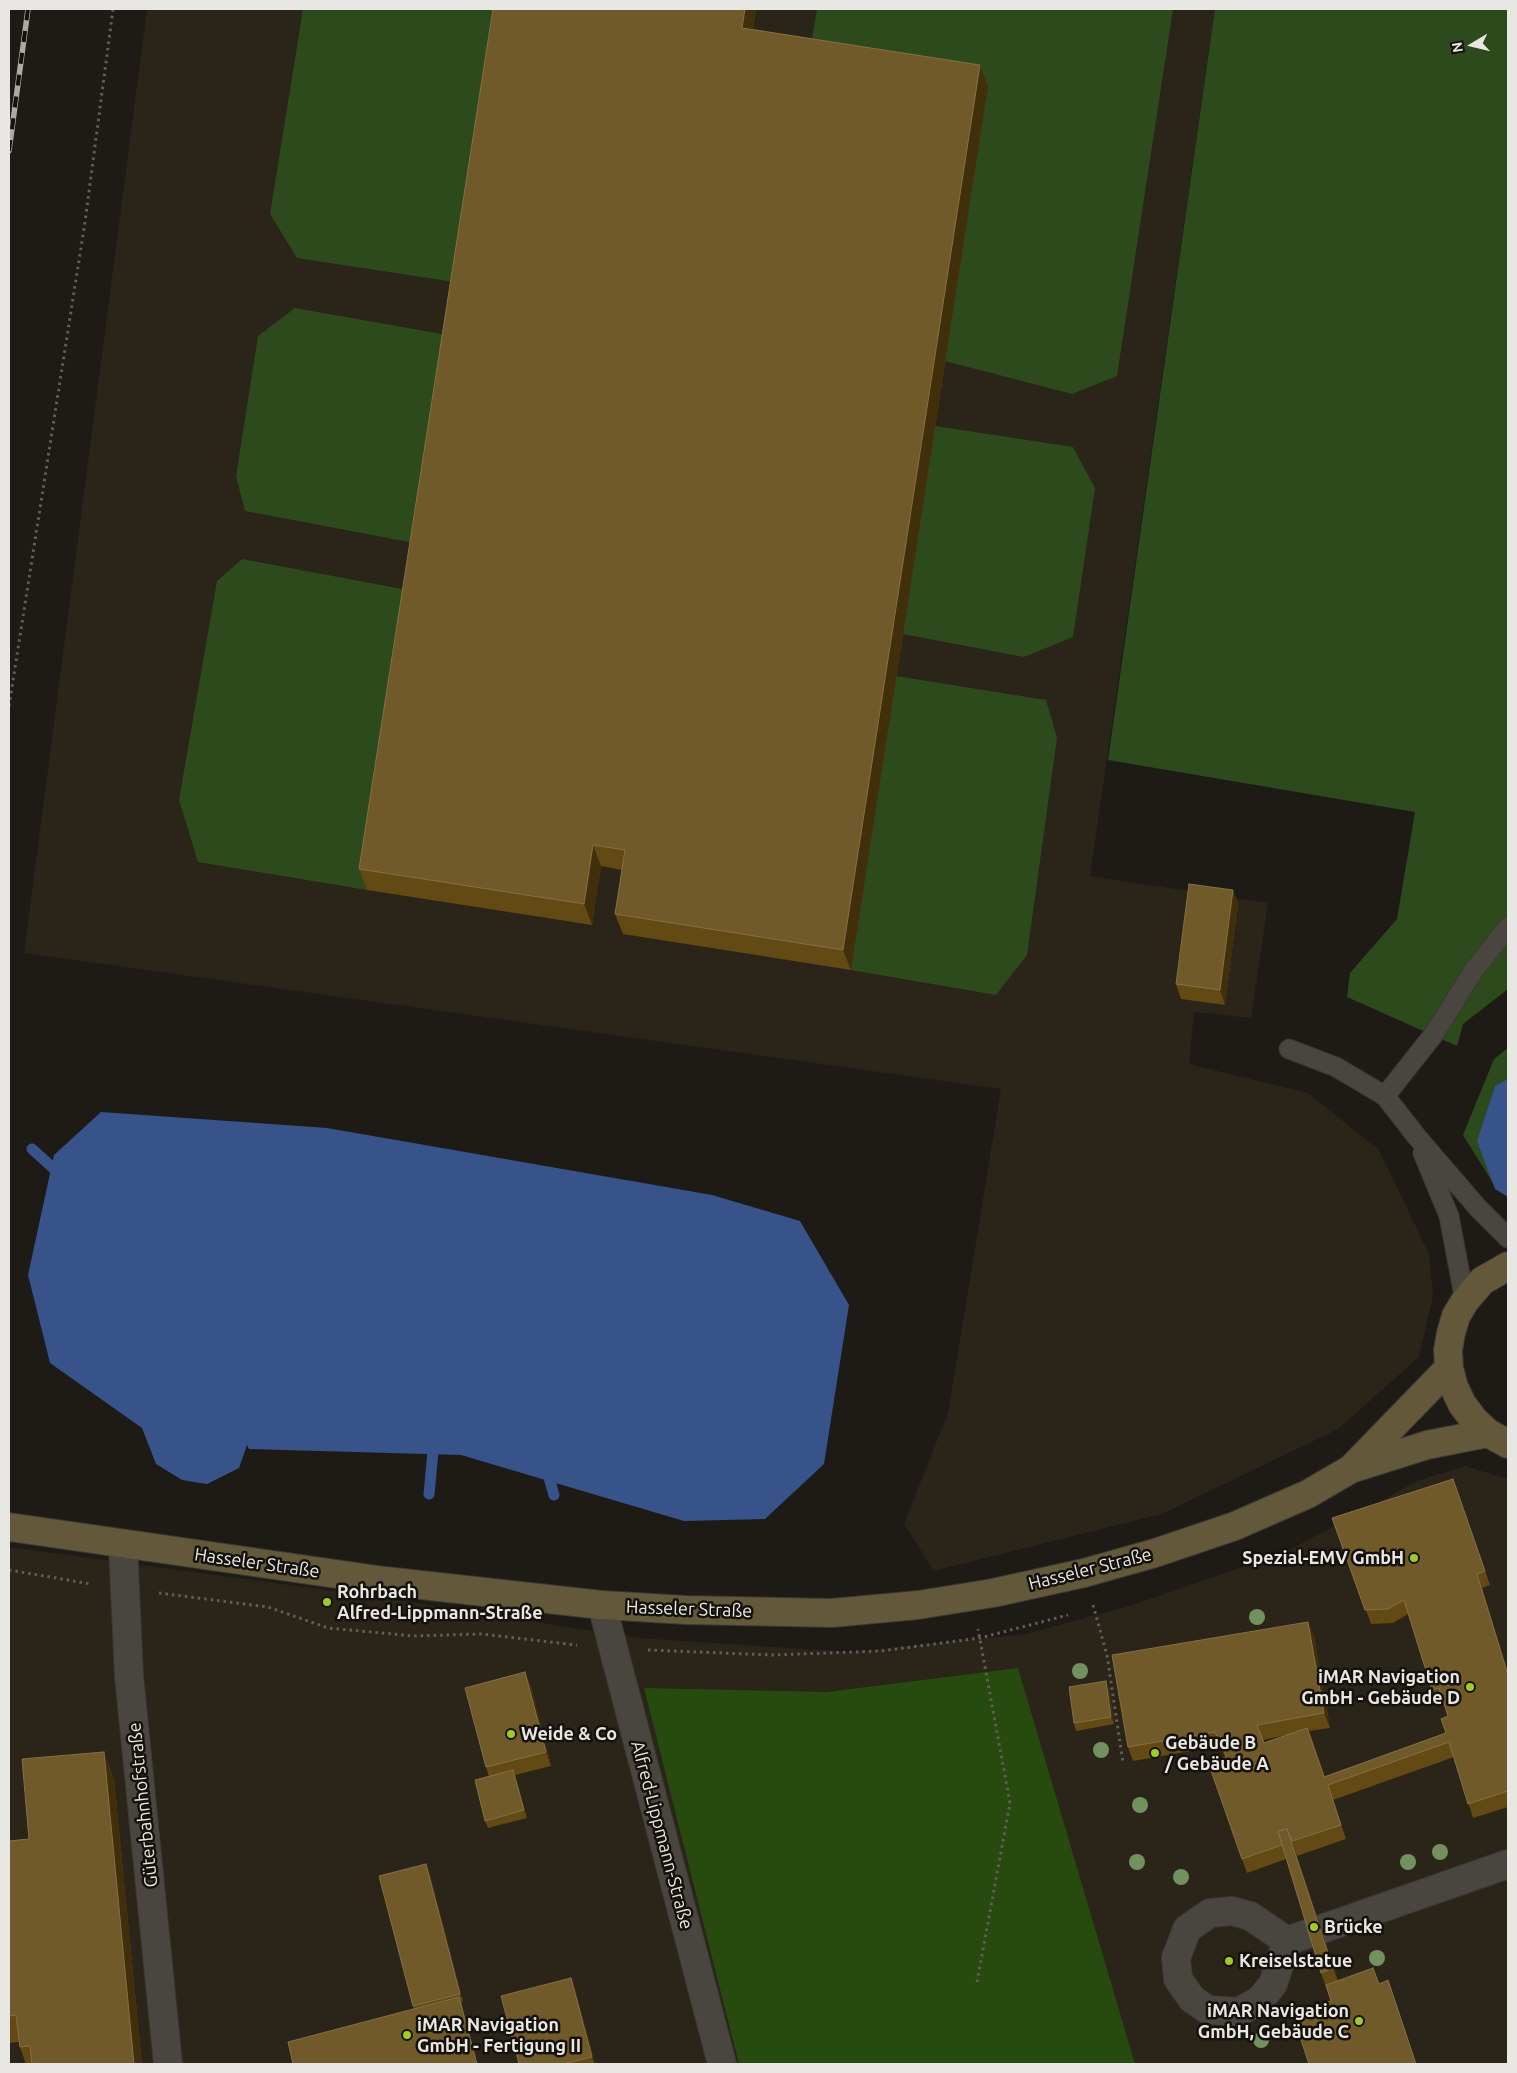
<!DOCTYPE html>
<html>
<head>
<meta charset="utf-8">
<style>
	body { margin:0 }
	#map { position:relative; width:1517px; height:2073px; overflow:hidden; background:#1e1b16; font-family:Ubuntu,sans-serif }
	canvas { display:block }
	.frame { position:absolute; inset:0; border:10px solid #e9e7e3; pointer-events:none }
	.north { position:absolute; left:1447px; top:20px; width:50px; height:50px; -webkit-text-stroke:4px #15120d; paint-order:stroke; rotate:261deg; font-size:14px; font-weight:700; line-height:20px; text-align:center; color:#e9e7e3 }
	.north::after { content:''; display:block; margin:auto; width:18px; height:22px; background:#e9e7e3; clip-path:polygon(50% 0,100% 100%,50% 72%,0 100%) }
</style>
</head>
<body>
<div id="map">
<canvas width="1517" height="2073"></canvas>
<div class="frame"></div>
<div class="north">N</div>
</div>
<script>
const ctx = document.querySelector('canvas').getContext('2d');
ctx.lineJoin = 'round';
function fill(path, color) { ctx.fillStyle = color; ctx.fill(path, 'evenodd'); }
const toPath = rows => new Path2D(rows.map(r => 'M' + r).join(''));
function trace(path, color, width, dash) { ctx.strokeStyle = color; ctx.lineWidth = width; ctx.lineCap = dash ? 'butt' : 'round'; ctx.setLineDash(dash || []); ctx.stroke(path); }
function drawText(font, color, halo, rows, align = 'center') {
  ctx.font = font + ' Ubuntu,sans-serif'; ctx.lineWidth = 5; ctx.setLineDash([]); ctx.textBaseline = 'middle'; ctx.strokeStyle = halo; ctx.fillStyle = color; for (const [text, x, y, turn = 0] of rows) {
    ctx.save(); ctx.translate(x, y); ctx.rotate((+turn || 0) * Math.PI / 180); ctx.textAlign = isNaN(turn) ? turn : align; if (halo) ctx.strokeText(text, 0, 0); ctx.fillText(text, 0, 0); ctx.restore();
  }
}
const built = toPath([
	[147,9,1215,9,1090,876,1268,903,1251,1018,1194,1012,1189,1064,1308,1093,1379,1150,1429,1254,1433,1296,1419,1357,1338,1429,1162,1514,934,1571,904,1524,948,1413,1001,1089,24,953],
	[1465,1466,1508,1479,1508,2064,9,2064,9,1547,378,1597,639,1638,851,1652,1026,1634,1129,1606,1286,1552,1417,1481]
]);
const green = toPath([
	[303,9,503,9,461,283,297,258,270,214],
	[817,9,1173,9,1117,376,1072,394,945,361,988,86,809,58],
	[1215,9,1508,9,1508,989,1463,1024,1457,1046,1347,997,1350,973,1397,919,1415,812,1108,760],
	[295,308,453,336,420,544,245,511,236,476,258,336],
	[935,426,1073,447,1095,488,1073,637,1024,657,903,634],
	[242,559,413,591,367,890,198,862,179,800,217,581],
	[896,676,1046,700,1057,738,1027,955,996,995,851,970],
	[1508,1048,1508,1195,1493,1183,1463,1135,1494,1059]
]);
const forest = toPath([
	[1018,1668,1135,2064,739,2064,644,1688,827,1692]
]);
const water = toPath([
	[1508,1079,1508,1197,1495,1189,1477,1141,1495,1086],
	[101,1112,327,1128,712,1195,800,1221,849,1305,824,1464,765,1519,684,1521,461,1455,249,1449,247,1445,239,1468,207,1484,182,1480,156,1464,142,1428,50,1363,28,1275,54,1155]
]);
const stream = toPath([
	[32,1149,62,1176],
	[546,1467,554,1495],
	[429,1494,434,1441]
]);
const path = toPath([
	[9,706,85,222,113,9],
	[9,1570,91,1584],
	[159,1593,268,1607,328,1628,414,1636,481,1634,577,1645],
	[1093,1605,1107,1655,1123,1763],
	[648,1650,773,1655,881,1651,980,1638,1068,1615],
	[977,1982,1010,1803,978,1629]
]);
const lane = toPath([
	[1289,1049,1336,1067,1385,1096,1417,1137,1478,1208,1508,1238],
	[1385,1096,1434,1034,1474,970,1508,927],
	[1423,1153,1449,1216,1465,1301]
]);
const street = toPath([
	[123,1545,129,1676,168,2064],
	[602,1605,722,2064],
	[1232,1911,1250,1916,1287,1941,1273,1984,1260,2000,1239,2012,1208,2010,1192,1999,1178,1979,1176,1958,1187,1929,1210,1913,1232,1911],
	[1287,1941,1508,1864]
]);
const secondary = toPath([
	[1508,1266,1482,1281,1465,1301,1456,1316,1451,1333,1448,1350,1449,1368,1454,1387,1462,1404,1474,1420,1488,1433,1508,1444],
	[1353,1467,1449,1368],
	[9,1527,385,1581,602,1605,686,1610,832,1613,918,1605,993,1593,1084,1573,1155,1553,1235,1526,1308,1494,1351,1469,1427,1445,1488,1433]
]);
const rail = toPath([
	[9,151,28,9]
]);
const trees = [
	[1257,1617],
	[1080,1671],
	[1101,1750],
	[1140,1805],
	[1440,1852],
	[1137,1862],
	[1408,1862],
	[1181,1877],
	[1377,1958],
	[1261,2040]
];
const wall = toPath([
	[493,9,756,9,753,29,980,65,988,86,851,970,623,934,615,914,622,870,601,866,592,925,367,890,359,869],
	[1233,890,1238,904,1225,1005,1181,999,1176,984],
	[1453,1479,1490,1585,1482,1588,1508,1672,1508,1807,1473,1818,1454,1757,1333,1800,1346,1839,1297,1856,1338,1981,1331,2001,1321,1973,1286,1859,1247,1873,1242,1859,1225,1757,1220,1746,1133,1761,1128,1747,1308,1622,1314,1636,1330,1728,1309,1731,1325,1777,1446,1733,1448,1716,1444,1702,1437,1704,1408,1614,1393,1623,1371,1624,1332,1518],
	[1286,1735,1264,1743,1263,1740],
	[525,1672,531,1686,551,1766,515,1775,527,1818,488,1828,485,1821,489,1777,486,1767],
	[1109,1688,1114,1724,1076,1731,1074,1723],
	[114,1779,142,2064,26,2064,20,2047,19,2042,9,2043,9,1841,29,1839],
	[429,1871,463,2001,461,2002,462,2004,414,2009,413,2006],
	[571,1978,576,1992,595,2064,519,2064]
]);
const shadedWall = toPath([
	[745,9,756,9,750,48,742,28],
	[980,65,988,86,851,970,843,950],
	[593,845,601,866,592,925,584,904],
	[1233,890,1238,904,1225,1005,1220,990],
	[1477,1574,1482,1588,1508,1672,1508,1675],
	[1308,1622,1314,1636,1330,1728,1324,1713],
	[525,1672,531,1686,551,1766,546,1752],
	[1106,1681,1109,1688,1114,1724,1111,1717],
	[104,1752,114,1779,142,2064,134,2064],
	[513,1770,516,1778,527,1818,524,1810],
	[1287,1829,1297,1856,1343,1995,1333,1968],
	[426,1864,429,1871,463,2001,460,1994],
	[571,1978,576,1992,595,2064,594,2064,592,2057],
	[459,1997,462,2004,477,2064]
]);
const building = toPath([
	[493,9,745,9,742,28,980,65,843,950,615,914,625,850,593,845,584,904,359,869,493,9],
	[1189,884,1233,890,1220,990,1176,984,1189,884],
	[1453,1479,1485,1571,1477,1574,1508,1675,1508,1791,1468,1804,1449,1742,1328,1785,1341,1825,1292,1841,1287,1829,1278,1831,1282,1845,1242,1859,1208,1762,1227,1757,1215,1732,1128,1747,1112,1655,1308,1622,1324,1713,1257,1725,1264,1743,1307,1728,1324,1777,1446,1733,1441,1719,1448,1716,1439,1688,1432,1690,1404,1600,1388,1609,1365,1610,1332,1518,1453,1479],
	[525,1672,546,1752,486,1767,465,1688,525,1672],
	[1106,1681,1111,1717,1074,1723,1069,1687,1106,1681],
	[104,1752,134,2064,32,2064,30,2046,20,2047,16,2015,9,2016,9,1841,29,1839,22,1759,104,1752],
	[513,1770,524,1810,485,1821,475,1780,513,1770],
	[1287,1829,1333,1968,1321,1973,1278,1831,1287,1829],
	[426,1864,460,1994,413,2006,379,1876,426,1864],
	[1373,1968,1379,1984,1388,1980,1416,2064,1309,2064,1292,2013,1331,2001,1326,1985,1373,1968],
	[571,1978,592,2057,563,2064,519,2064,501,1996,571,1978],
	[459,1997,477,2064,293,2064,288,2042,459,1997]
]);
const markers = [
	[1414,1558,5,"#a0c92b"],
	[327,1602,5,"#a0c92b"],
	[1470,1687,5,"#a0c92b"],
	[511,1734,5,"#a0c92b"],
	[1155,1753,5,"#a0c92b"],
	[1314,1927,5,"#a0c92b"],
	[1229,1961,5,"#a0c92b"],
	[1359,2021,5,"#a0c92b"],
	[407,2035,5,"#a0c92b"]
];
const poiNames = [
	["Spezial-EMV GmbH",1404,1558,"right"],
	["Rohrbach",337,1592],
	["Alfred-Lippmann-Straße",337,1613],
	["iMAR Navigation",1460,1677,"right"],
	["GmbH - Gebäude D",1460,1698,"right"],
	["Weide & Co",521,1734],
	["Gebäude B",1165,1743],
	["/ Gebäude A",1165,1764],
	["Brücke",1324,1927],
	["Kreiselstatue",1239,1961],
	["iMAR Navigation",1349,2011,"right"],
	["GmbH, Gebäude C",1349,2032,"right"],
	["iMAR Navigation",417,2025],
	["GmbH - Fertigung II",417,2046]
];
const streetNames = [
	["Hasseler Straße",257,1563,8],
	["Hasseler Straße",1090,1569,-14],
	["Hasseler Straße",689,1609,2],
	["Güterbahnhofstraße",143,1805,-96],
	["Alfred-Lippmann-Straße",662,1835,75]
];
fill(built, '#2a2419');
fill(green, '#2d4a1c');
fill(forest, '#274b0e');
fill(water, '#37538a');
trace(stream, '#37538a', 11);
trace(lane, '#3a3834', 21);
trace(street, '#3a3834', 30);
trace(secondary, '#3a3834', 30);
trace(path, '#615e5a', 3, [2.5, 4]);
trace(lane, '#494640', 19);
trace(street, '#494640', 28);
trace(secondary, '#64583a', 28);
trace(rail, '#adaaa6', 5.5);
trace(rail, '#15120d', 4, [11]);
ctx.fillStyle = '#73915f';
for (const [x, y] of trees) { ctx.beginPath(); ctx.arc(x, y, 8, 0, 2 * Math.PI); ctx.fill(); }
fill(wall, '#634913');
fill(shadedWall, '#412f0b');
fill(building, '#715a29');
trace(building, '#847046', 1);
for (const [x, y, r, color] of markers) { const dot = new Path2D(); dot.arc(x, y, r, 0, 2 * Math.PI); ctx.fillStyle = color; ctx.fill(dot); trace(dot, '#15120d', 2); }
drawText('bold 18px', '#e9e7e3', '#15120d', poiNames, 'left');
drawText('18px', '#e9e7e3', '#15120d', streetNames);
</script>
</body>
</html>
